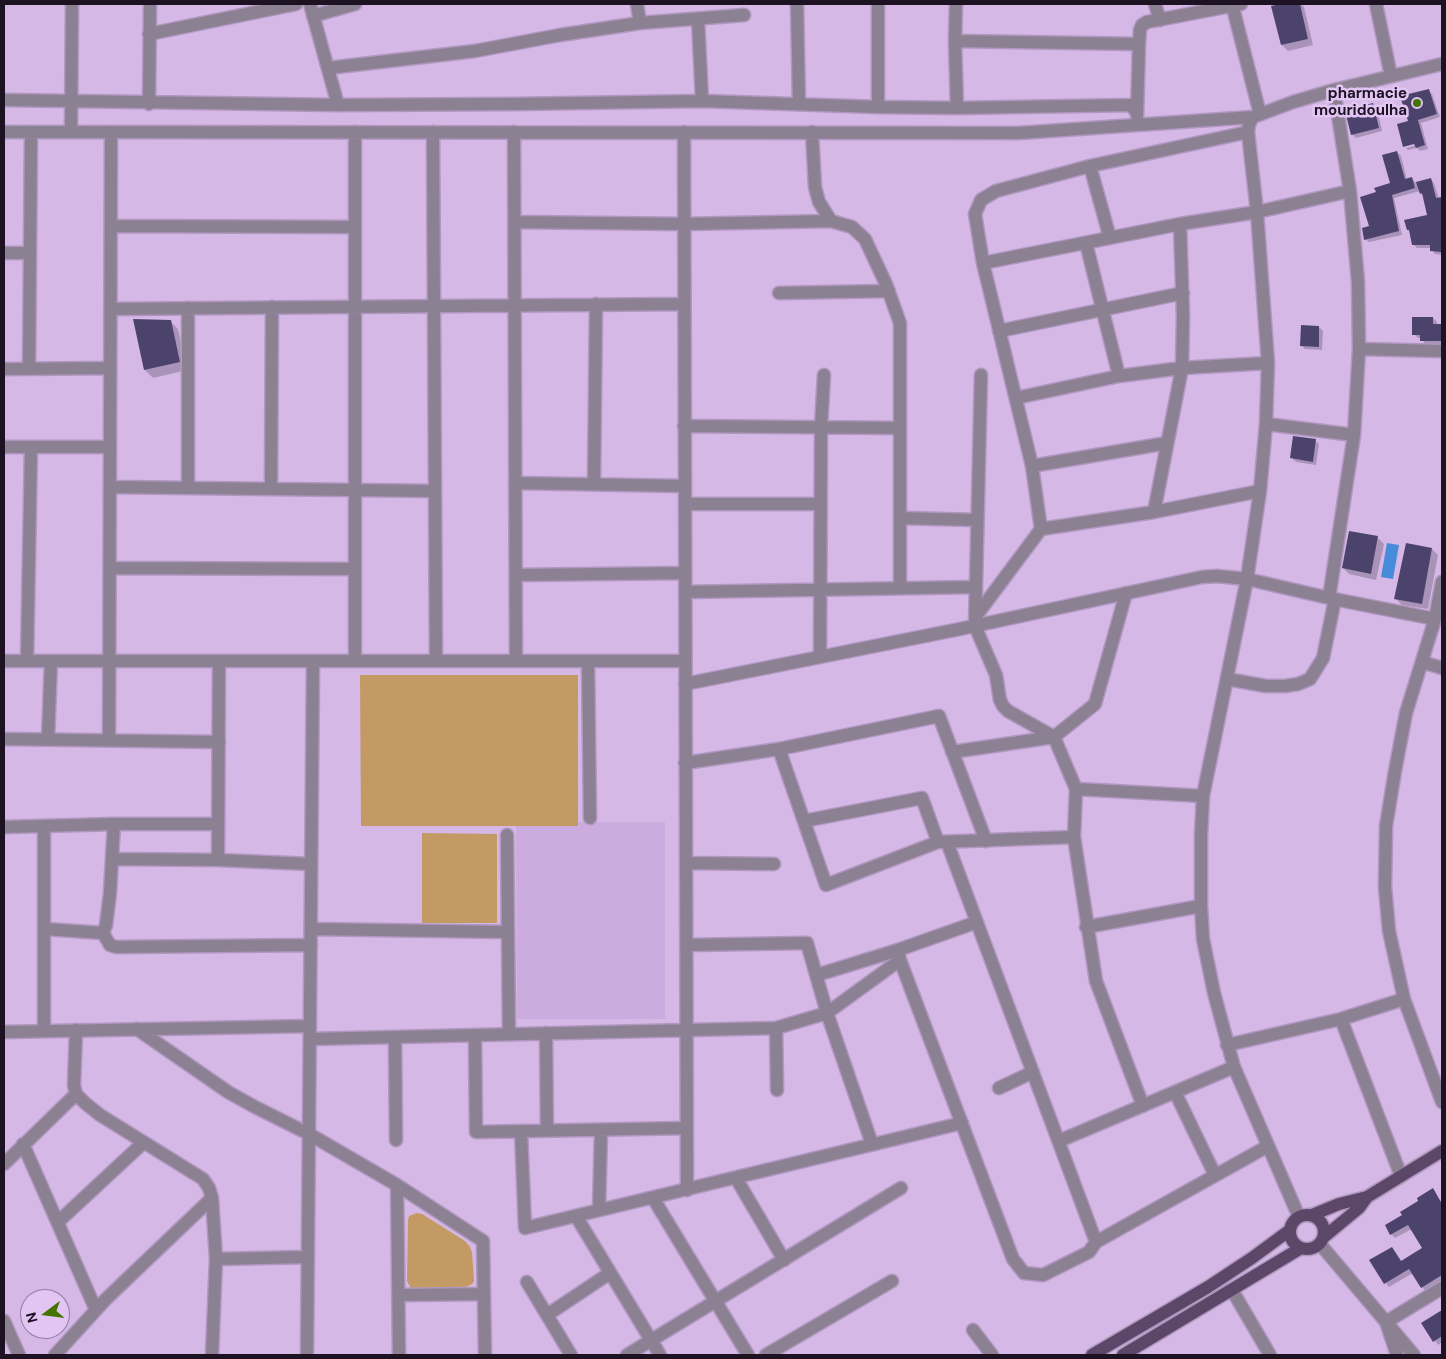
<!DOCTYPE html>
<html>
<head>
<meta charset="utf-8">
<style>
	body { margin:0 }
	#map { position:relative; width:1446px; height:1359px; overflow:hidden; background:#d5b8e6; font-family:"DM Sans",sans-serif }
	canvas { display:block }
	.frame { position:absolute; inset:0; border:5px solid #1d1222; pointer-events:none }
	.north { position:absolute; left:20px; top:1289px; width:50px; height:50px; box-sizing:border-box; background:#e3c5f4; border:1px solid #947da0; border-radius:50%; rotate:255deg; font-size:14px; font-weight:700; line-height:20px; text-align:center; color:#1d1222 }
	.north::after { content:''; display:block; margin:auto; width:18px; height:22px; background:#417500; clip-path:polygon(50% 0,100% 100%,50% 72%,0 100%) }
</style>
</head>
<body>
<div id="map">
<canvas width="1446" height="1359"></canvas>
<div class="frame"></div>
<div class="north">N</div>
</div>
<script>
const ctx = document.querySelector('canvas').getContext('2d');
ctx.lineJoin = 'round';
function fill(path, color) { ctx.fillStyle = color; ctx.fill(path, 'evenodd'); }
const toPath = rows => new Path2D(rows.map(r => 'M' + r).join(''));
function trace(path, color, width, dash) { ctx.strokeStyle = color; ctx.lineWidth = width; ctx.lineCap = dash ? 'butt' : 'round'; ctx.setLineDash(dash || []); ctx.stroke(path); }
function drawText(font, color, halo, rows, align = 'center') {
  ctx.font = font + ' "DM Sans",sans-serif'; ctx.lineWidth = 5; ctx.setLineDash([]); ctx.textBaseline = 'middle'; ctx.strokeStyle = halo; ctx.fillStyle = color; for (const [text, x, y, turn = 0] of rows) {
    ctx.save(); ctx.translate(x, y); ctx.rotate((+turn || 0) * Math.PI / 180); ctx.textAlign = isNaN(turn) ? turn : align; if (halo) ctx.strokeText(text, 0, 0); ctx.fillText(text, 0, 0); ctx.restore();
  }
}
const built = toPath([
	[516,822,665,822,665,1019,517,1019]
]);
const green = toPath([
	[360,675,578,675,578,826,361,826],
	[422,833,497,834,497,923,422,923],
	[417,1213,422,1214,465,1241,470,1247,472,1252,474,1281,472,1284,466,1287,411,1288,409,1285,407,1281,408,1220,409,1216]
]);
const water = toPath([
	[1387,543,1399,545,1393,579,1381,577]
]);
const shadow = toPath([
	[1285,4,1301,4,1304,7,1313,45,1288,51,1282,45,1273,7],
	[1428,90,1432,94,1440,117,1421,123,1428,149,1420,151,1417,148,1408,150,1406,148,1421,144,1420,141,1405,146,1409,122],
	[1373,104,1377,108,1382,131,1356,138,1352,134],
	[1397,152,1401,156,1407,180,1412,179,1416,183,1431,179,1434,183,1439,199,1442,198,1442,255,1435,254,1431,248,1417,248,1413,244,1411,233,1408,230,1428,216,1423,196,1420,191,1394,198,1402,235,1369,242,1365,239,1370,227,1377,193,1391,184],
	[1433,318,1437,322,1437,326,1442,327,1442,344,1425,344,1422,338,1418,338,1414,334],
	[135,320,170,321,178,329,187,370,153,378,145,370],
	[1319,327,1323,331,1322,350,1305,349,1301,345],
	[1315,441,1319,444,1316,465,1296,462,1292,458],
	[1378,538,1384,544,1376,580,1349,574,1343,568],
	[1432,549,1438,555,1428,609,1402,605,1396,599],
	[1433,1190,1442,1203,1442,1281,1425,1291,1413,1273,1389,1287,1371,1261,1392,1248,1402,1262,1424,1249,1412,1229,1395,1238,1391,1234,1404,1216],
	[1442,1312,1442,1342,1438,1345,1423,1324]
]);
const building = toPath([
	[1280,4,1300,4,1308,39,1281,45,1271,6],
	[1429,89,1437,114,1418,120,1425,145,1416,148,1414,144,1403,147,1397,124,1408,121,1400,96],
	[1373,103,1379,128,1351,135,1345,111],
	[1397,151,1405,179,1412,177,1415,188,1392,195,1399,231,1364,240,1362,228,1369,226,1360,197,1376,192,1374,188,1390,183,1382,155],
	[1431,178,1436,198,1442,197,1442,252,1430,251,1430,245,1412,245,1409,230,1407,230,1404,220,1427,215,1422,193,1420,194,1416,182],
	[1412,317,1433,317,1433,324,1441,324,1441,341,1420,341,1420,335,1412,335],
	[133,319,171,320,180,362,144,370],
	[1301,325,1319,326,1319,347,1300,346],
	[1293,436,1316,439,1313,462,1290,458],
	[1349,531,1378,536,1371,574,1342,568],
	[1406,543,1432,548,1422,604,1394,599],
	[1433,1188,1442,1204,1442,1275,1421,1288,1409,1269,1384,1284,1369,1260,1392,1247,1401,1261,1422,1248,1408,1225,1390,1235,1385,1225,1402,1215,1400,1212,1418,1201,1417,1198],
	[1442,1310,1442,1336,1433,1342,1421,1323]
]);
const minor = toPath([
	[310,4,338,105],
	[637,4,640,23],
	[797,4,799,104],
	[878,4,878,107],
	[956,4,955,41,957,108],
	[1155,4,1160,20],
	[1232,4,1260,114],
	[1376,4,1391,76],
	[313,16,355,4],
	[698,19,702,101],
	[149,34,296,4],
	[955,41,1139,44],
	[328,68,475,51,560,35,640,23,744,15],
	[4,100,338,105,515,104,702,101,878,107,957,108,1131,105,1137,113],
	[149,104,150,4],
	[1137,116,1139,44,1140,30,1142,25,1147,22,1241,4],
	[1253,117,1249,124,1248,132,1257,212,1268,363,1266,424,1260,491,1247,579,1203,796,1201,836,1201,906,1203,939,1214,993,1234,1067,1299,1217],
	[4,132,1019,133,1253,117,1293,102,1334,90,1442,64],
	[71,132,72,4],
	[355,132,355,661],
	[433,132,436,661],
	[514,132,516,661],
	[684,132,687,1190],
	[812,132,815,187,819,202,831,221],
	[1090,166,1110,238],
	[515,222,684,224,831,221,852,227,865,239,886,284,900,323,900,588],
	[111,226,355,227],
	[1086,243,1119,376],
	[4,253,30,253],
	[983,263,1180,224,1257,212,1350,191],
	[779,293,889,291],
	[111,309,684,304],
	[999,331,1183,293],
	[1359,349,1442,351],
	[29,368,31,132],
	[4,369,110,368],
	[981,375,975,626,996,675,1000,700,1003,706,1008,711,1054,737,1076,789,1074,837,1096,981,1143,1106],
	[1016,398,1119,376,1182,368,1268,363],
	[1266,424,1354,435],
	[684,426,900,428],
	[4,447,110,447],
	[1032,466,1167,443],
	[515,483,685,486],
	[594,484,596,304],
	[110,487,435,491],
	[188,488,188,308],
	[271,489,272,307],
	[685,504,821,504],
	[1154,512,1182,368,1183,316,1180,224],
	[900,518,977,520],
	[1041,529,1032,466,983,263,975,214,981,200,996,191,1090,166,1248,132],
	[110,568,355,569],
	[516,575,685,573],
	[1442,582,1435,619,1406,713,1395,771,1386,826,1385,887,1389,931,1404,999,1442,1102],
	[685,592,976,587],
	[1329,598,1354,435,1359,349,1358,282,1350,191,1334,90],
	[976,616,1041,529,1154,512,1260,491],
	[820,657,821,427,824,375],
	[4,661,685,661],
	[27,661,31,447],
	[588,661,590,818],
	[1422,662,1442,668],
	[1227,679,1266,686,1285,686,1298,684,1310,679,1323,658,1335,599],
	[685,684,960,629,1202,577,1217,576,1247,579,1329,598,1435,619],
	[4,739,219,742],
	[48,739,51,661],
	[109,740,111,132],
	[779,749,826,885,938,842,1074,837],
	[952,752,1054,737,1095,704,1126,593],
	[685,763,779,749,939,716,986,841],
	[1076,789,1203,796],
	[804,821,922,798,938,842],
	[114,824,110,893,106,925,103,933,110,945,116,947,311,945],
	[4,827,114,824,218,824],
	[507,835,509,1034],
	[947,842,1096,1242],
	[113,859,218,860,311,864],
	[218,860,219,661],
	[686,863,774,864],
	[1086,927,1201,906],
	[45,929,103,933],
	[311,929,508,932],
	[686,945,807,943,827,1013,872,1144],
	[898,950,900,960,1013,1259,1024,1273,1043,1275,1089,1252,1096,1242,1268,1146],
	[817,975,898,950,977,922],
	[1341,1019,1401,1176],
	[776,1028,777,1090],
	[137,1029,228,1092,255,1107,309,1134,397,1185,483,1241,485,1355],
	[76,1030,74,1085,76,1094,85,1103,100,1115,203,1179,209,1188,212,1198,216,1259,212,1355],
	[44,1031,44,827],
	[4,1032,310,1026],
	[546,1033,547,1130],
	[475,1035,476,1132,686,1128],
	[395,1037,396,1140],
	[310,1039,776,1028,827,1013,900,960],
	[1227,1045,1341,1019,1404,999],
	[999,1088,1033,1072],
	[1175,1092,1215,1175],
	[521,1131,525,1228,962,1123],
	[1059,1141,1234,1067],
	[23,1144,96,1310],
	[4,1164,76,1094],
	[736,1178,784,1260],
	[397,1185,399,1355],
	[653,1198,748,1355],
	[599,1210,601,1130],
	[576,1216,660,1355],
	[58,1222,143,1143],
	[1320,1244,1414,1355],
	[216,1259,308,1257],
	[527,1282,571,1355],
	[1232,1290,1270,1355],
	[399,1295,484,1294],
	[547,1315,610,1273],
	[4,1321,19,1355],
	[973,1330,992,1355],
	[55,1355,106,1299,212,1198],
	[307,1355,313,661],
	[627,1355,901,1188],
	[766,1355,892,1281],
	[1397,1355,1386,1322,1442,1288]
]);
const major = toPath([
	'1290 1232a17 17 0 1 1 34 0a17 17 0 1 1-34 0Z',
	[1312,1215,1339,1204,1367,1197,1442,1151],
	[1324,1237,1359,1208,1367,1197],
	[1092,1355,1208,1287,1252,1258,1290,1230],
	[1123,1355,1301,1248]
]);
const markers = [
	[1417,103,5,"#417500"]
];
const poiNames = [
	["pharmacie",1407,94],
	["mouridoulha",1407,111]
];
fill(built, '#ccabdf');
fill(green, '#c39a64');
fill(water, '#478cda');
fill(shadow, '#0003');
fill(building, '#4c436d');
trace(minor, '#b097bf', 15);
trace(major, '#b097bf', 15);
trace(minor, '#8c8093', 12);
trace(major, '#5d4769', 12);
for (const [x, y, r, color] of markers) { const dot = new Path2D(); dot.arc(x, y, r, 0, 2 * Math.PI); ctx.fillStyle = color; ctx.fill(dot); trace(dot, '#e3c5f4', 2); }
drawText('bold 15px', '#1d1222', '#e3c5f4', poiNames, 'right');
</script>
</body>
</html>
